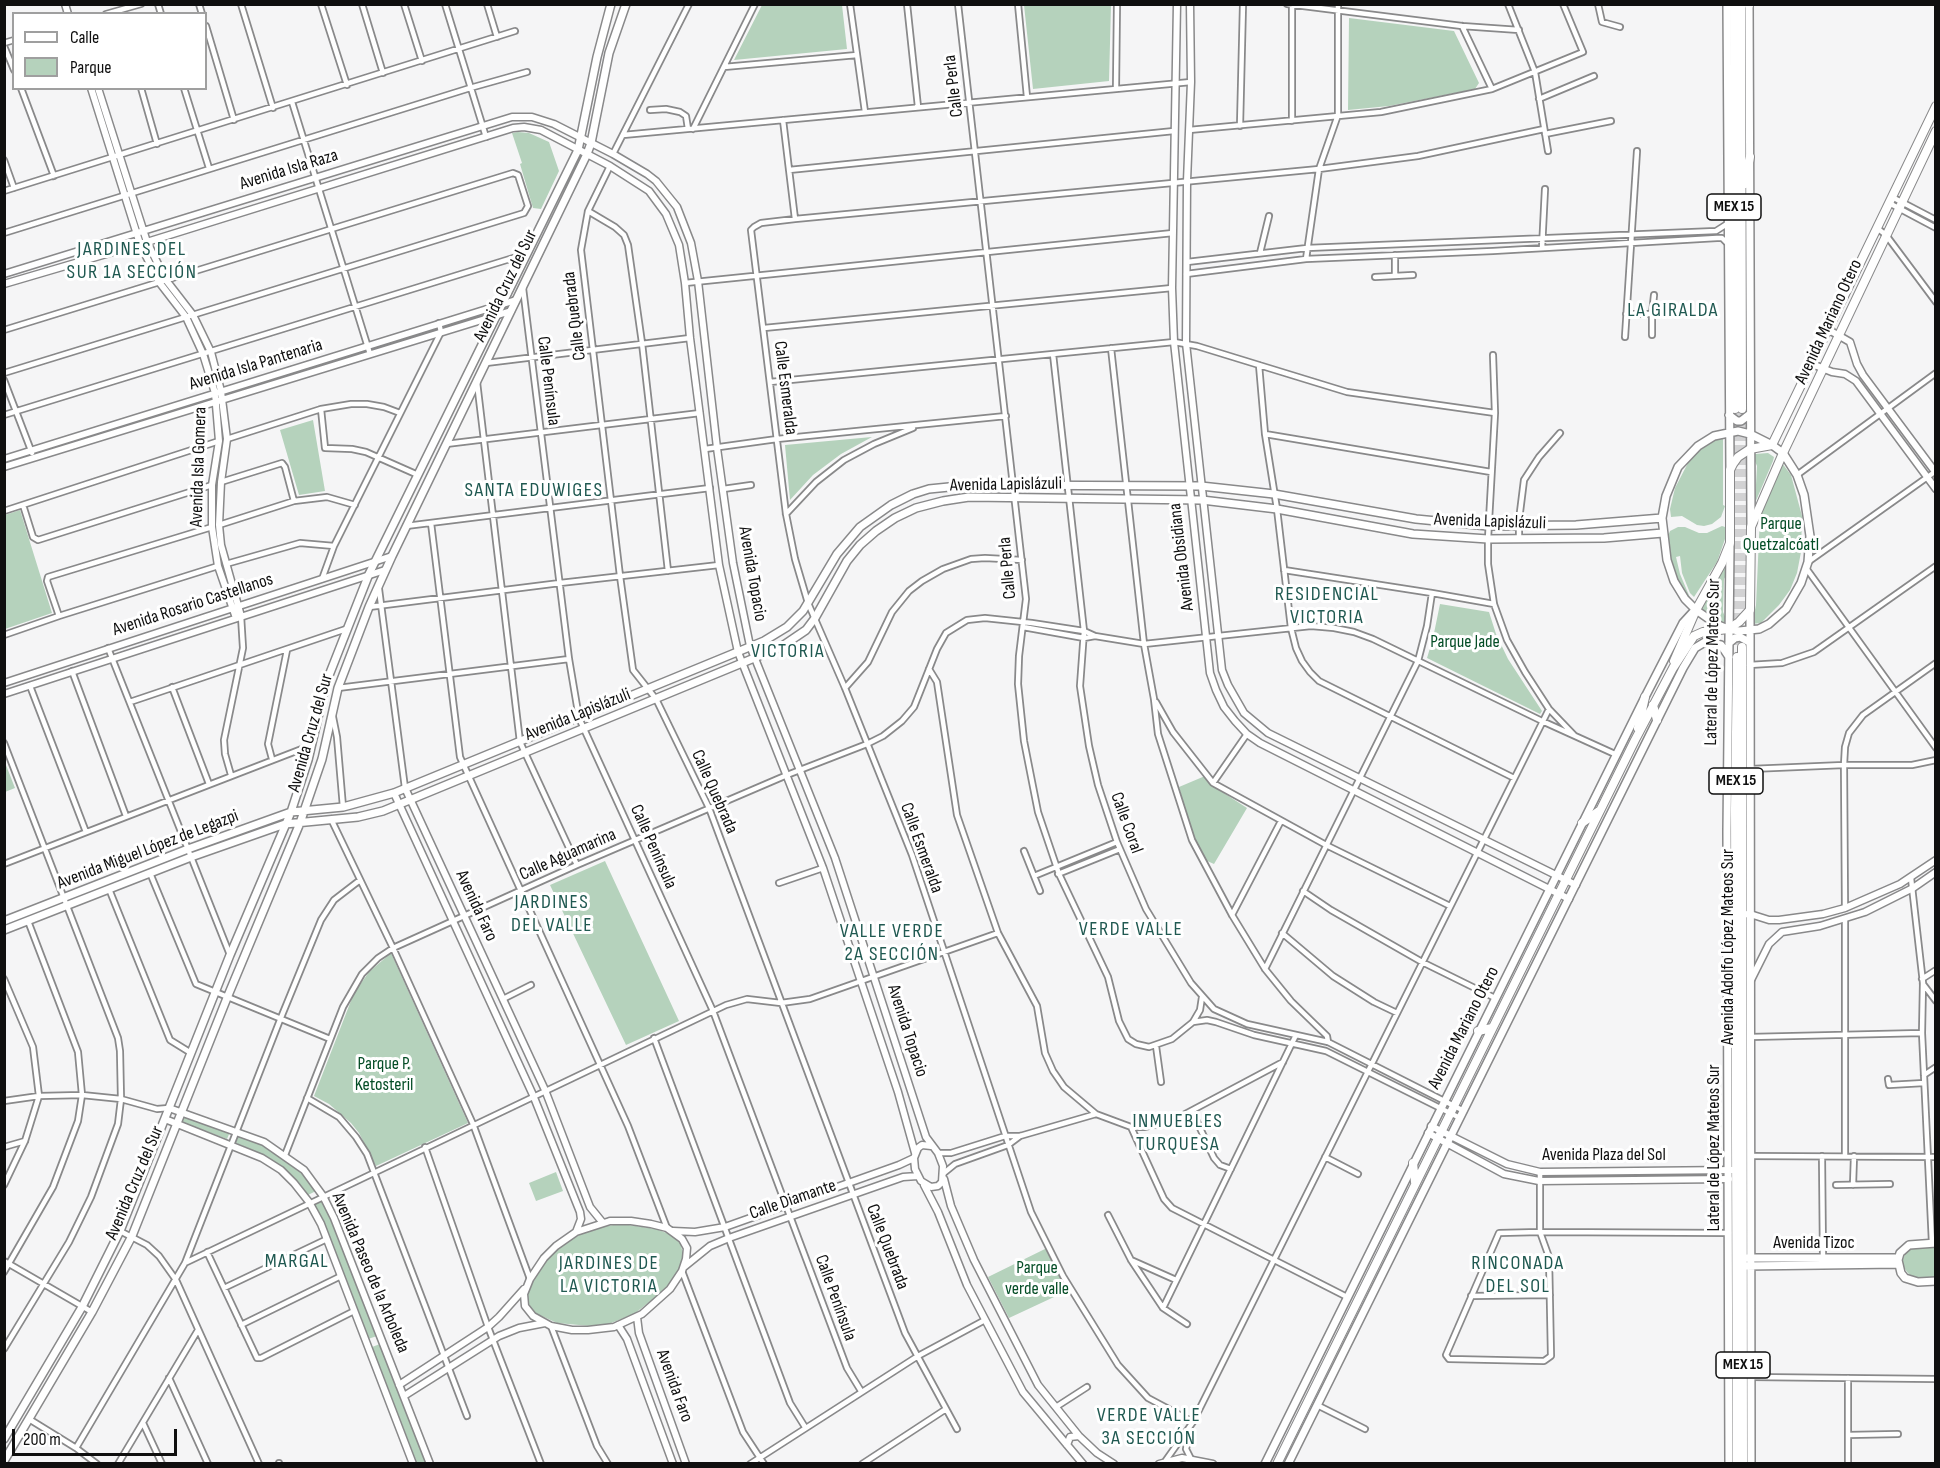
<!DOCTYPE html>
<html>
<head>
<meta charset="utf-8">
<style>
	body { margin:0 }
	#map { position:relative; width:1940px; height:1468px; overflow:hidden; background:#f5f5f6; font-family:"Sofia Sans Condensed",sans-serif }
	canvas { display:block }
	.frame { position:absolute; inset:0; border:6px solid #0f0f0f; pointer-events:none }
	.legend { position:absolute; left:12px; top:12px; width:195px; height:78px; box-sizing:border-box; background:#fff; border:2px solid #9f9f9f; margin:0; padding:8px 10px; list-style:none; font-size:18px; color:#0f0f0f }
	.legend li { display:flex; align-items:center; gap:12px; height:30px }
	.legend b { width:30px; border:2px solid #9f9f9f }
	.scale { position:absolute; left:12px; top:1429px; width:165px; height:27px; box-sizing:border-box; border:3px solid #0f0f0f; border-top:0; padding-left:8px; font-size:18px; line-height:21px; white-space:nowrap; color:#0f0f0f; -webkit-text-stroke:4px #fff; paint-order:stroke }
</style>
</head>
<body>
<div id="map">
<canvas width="1940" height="1468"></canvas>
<div class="frame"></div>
<ul class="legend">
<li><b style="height:8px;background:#fff"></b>Calle</li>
<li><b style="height:16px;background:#b5d2bc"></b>Parque</li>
</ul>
<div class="scale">200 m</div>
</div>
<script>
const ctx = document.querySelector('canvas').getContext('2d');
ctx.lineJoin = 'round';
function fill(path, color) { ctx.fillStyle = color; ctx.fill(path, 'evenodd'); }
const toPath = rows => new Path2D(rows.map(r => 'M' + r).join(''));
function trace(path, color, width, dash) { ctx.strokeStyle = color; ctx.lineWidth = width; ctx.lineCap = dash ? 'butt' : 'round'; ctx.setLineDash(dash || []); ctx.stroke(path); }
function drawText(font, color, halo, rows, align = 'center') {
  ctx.font = font + ' "Sofia Sans Condensed",sans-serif'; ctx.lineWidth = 6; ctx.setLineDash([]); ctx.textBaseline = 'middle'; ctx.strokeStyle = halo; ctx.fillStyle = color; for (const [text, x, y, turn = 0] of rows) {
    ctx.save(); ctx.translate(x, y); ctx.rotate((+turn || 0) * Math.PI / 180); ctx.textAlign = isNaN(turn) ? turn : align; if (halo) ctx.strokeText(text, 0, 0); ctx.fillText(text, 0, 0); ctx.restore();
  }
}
const green = toPath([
	[762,5,842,5,847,49,734,60],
	[1024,5,1111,5,1109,81,1033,89],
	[1349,18,1454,31,1479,83,1475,89,1389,106,1348,110],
	[518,132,529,133,549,142,559,171,541,209,533,208,520,164,522,163,512,133],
	[313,420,325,491,299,495,280,430],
	[872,437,841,454,813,475,790,500,785,445],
	[1719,437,1723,438,1723,505,1725,506,1721,517,1712,524,1704,526,1697,525,1682,516,1671,517,1670,509,1675,488,1689,461,1699,450],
	[1768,453,1774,457,1773,461,1755,503,1757,466,1754,459,1755,454],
	[1782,463,1791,475,1802,516,1801,552,1797,573,1790,590,1779,605,1761,623,1752,624,1756,605,1760,515],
	[20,510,52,613,5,629,5,515],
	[1722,526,1725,527,1725,539,1717,562,1694,597,1690,593,1682,573,1680,556,1676,557,1680,574,1691,600,1677,580,1672,568,1667,545,1668,536,1670,531,1678,527,1685,527,1699,533,1707,533],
	[1725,565,1727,566,1728,572,1724,579,1723,612,1727,621,1726,624,1723,624,1701,608],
	[1440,604,1489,612,1496,634,1508,659,1542,711,1540,714,1427,658,1433,638],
	[4,760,15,788,5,792,4,792],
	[1205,776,1213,786,1247,808,1214,864,1205,860,1194,840,1179,787],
	[605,861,679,1021,626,1045,550,885],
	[391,953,468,1123,376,1166,359,1133,351,1123,329,1104,314,1096,354,993,369,972],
	[185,1115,230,1132,227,1139,182,1122],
	[239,1135,266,1146,288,1160,304,1175,316,1191,308,1195,297,1181,282,1166,262,1154,236,1143],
	[556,1172,563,1191,536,1201,529,1183],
	[321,1199,329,1214,377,1336,368,1339,321,1217,313,1203],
	[622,1224,656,1229,672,1235,680,1241,684,1258,682,1266,674,1279,662,1292,634,1314,606,1325,590,1326,557,1323,533,1312,527,1300,528,1290,544,1263,562,1245,583,1233,605,1226],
	[1049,1247,1069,1290,1009,1318,988,1277],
	[1935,1247,1935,1278,1912,1277,1907,1272,1903,1266,1903,1259,1907,1250,1914,1248],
	[380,1344,426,1463,417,1463,372,1347]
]);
const primaryTunnel = toPath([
	[1735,409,1737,647],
	[1742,409,1742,621]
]);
const minor = toPath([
	[158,4,161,14],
	[199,4,202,14],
	[241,4,273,108],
	[321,4,347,85],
	[362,4,383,73],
	[404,4,422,61],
	[445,4,486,137],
	[487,4,497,37],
	[850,4,865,112],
	[907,4,918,107],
	[958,4,1026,599,1019,656,1018,684,1024,741,1038,812,1059,874,1108,977,1119,1021,1128,1039,1136,1044,1149,1047,1172,1039,1193,1022,1200,1010,1202,997],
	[1018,4,1027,97],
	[1287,4,1462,26,1519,30],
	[1508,4,1535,72,1548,151],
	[1598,4,1602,22,1620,27],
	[1292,5,1292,121],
	[106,14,141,4],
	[206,26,234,120],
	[1462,26,1492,89],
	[4,43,14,40],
	[4,46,14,70],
	[724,67,857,55],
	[21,88,54,176],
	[141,88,157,144],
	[184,88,209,168],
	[1116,88,1117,4],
	[1539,99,1594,76],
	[292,102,370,354],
	[650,110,666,109,680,112,686,116,688,129],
	[783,120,795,219],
	[1240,126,1243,4],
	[693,129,755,4],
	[1189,130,1381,112,1492,89,1583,52,1563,4],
	[1545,134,1611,121],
	[623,135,1191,82],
	[613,154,689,4],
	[4,160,14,188],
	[610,166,588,211,581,250,620,576,633,670,656,699,709,808,905,1333,957,1429],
	[789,170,1174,131],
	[4,191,515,31],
	[1892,197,1936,220],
	[1889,203,1936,228],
	[588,211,615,227,624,235,628,245,642,343,668,571],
	[1877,228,1886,235,1936,302],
	[4,233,470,88,527,72],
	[1542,248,1545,189],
	[1260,253,1269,216],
	[1306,259,1319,169,1338,115,1338,4],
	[1187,262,1307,248,1716,231,1727,224],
	[1186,274,1306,259,1493,251,1717,238,1722,238,1727,243],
	[1395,276,1395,255],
	[1375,277,1413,275],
	[685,283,1173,233],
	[523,288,569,659,579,718,713,1011,847,1368,861,1391],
	[1626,314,1652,314,1654,295],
	[764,328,1172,288],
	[4,330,513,173,518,175,528,206,524,213,4,373],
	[1652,335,1652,314],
	[1625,337,1637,151],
	[1111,348,1144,644,1154,699,1158,734,1192,840,1232,915,1265,969,1291,1001,1327,1036,1328,1042],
	[1053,354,1084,631,1080,686,1089,746,1098,785,1117,842,1146,909,1191,983,1214,1009,1247,1024,1328,1042,1464,1111],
	[1493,355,1495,413,1488,539,1488,564,1494,604,1507,640,1525,672,1549,709,1574,735],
	[486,363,690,338],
	[1259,365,1265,434,1277,509,1291,628,1296,648,1302,661,1310,672,1319,681,1514,778],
	[4,380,32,453],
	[477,382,520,742,577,865],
	[770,382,1174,342,1197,346,1347,392,1495,413],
	[321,409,325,448,352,449,366,452,418,475],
	[4,415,526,254],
	[1265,434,1491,472],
	[227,439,321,409,351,404,367,404,384,407,400,413],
	[446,444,700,413],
	[705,449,777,439,1006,416],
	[1797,475,1936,373],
	[221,482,282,463,285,467,294,501],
	[723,489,751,485],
	[23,505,33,537,38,540,212,485],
	[4,511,219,441],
	[786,514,816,482,844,460,874,444,913,428],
	[431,523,460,757,628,1126,667,1228],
	[219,525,294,501,327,497,355,505],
	[406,526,710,488],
	[1519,539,1519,520,1524,480,1539,457,1560,433],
	[1808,562,1936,471],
	[226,564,300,543,334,546],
	[1806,568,1936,748],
	[1284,570,1432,593,1494,604],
	[322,579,334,546,441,332,439,323],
	[379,589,405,788],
	[369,607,560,583,719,565],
	[59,616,47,581,48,577,212,527],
	[1023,627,1084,638,1095,636],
	[4,635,59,616,218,566],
	[108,648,230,955],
	[1749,665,1782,663,1814,652,1936,566],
	[929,669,937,682,957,815,998,933,1037,1006,1045,1053,1053,1071,1064,1087,1096,1114,1131,1127,1144,1127,1172,1121,1283,1062],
	[72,671,126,816],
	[30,686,86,832],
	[172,687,209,784],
	[338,688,569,659],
	[845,688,868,662,892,612,909,591,922,581,943,569,971,559,985,558,1022,560],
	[130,702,346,629],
	[1156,702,1173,732,1213,783,1326,845,1450,906],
	[333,717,337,737,343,807],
	[4,743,118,1038,120,1051,121,1099,118,1124,91,1197,69,1242,4,1349],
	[272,759,268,744,287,650],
	[1750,769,1844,765,1912,765,1936,760],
	[231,775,225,754,224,740,243,648,241,616],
	[1213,783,1247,734],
	[331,819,393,948,473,1124,530,1279],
	[1024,851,1040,891],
	[4,864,312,745],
	[150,873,196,984,330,1039],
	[1058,874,1120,849],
	[1034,876,1117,842],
	[1911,878,1923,983,1922,1033,1932,1243],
	[779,883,823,868],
	[109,889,170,1040,191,1053],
	[1303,891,1331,910,1422,962,1495,998],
	[1845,908,1844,765,1845,747,1849,733,1863,715,1936,663],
	[1232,915,1281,821],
	[1282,933,1333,976,1374,1002,1397,1013],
	[1265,969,1418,661,1427,626,1432,593],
	[4,979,33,1047,39,1096,25,1141,4,1185],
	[1922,979,1936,970],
	[1923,984,1936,1001],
	[503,999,531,985],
	[1193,1022,1207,1020,1216,1022,1254,1035,1326,1051,1460,1118],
	[1750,1037,1922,1033],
	[654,1038,790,1403,805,1427],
	[1156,1046,1161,1082],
	[1924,1075,1936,1067],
	[1888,1079,1889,1085,1924,1083],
	[307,1098,339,1117,356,1137,367,1154,467,1416],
	[4,1101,39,1096,82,1095,121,1099,157,1109,169,1108],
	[1192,1111,1214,1158,1220,1165,1231,1169],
	[1131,1127,1164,1199,1172,1208,1347,1297],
	[4,1147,25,1141],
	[425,1147,488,1327,541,1464],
	[938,1153,951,1153,1005,1136,1020,1136,1096,1114],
	[285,1155,343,1007,362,974,378,958,393,948,577,865,787,775,867,744,883,736,902,721,914,707,937,649,946,633,967,620,985,618,1032,623,1084,631,1095,636,1144,644,1311,626,1334,628,1354,632,1373,639,1542,721,1617,755],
	[1751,1156,1936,1157],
	[1822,1156,1823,1258],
	[1845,1156,1845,920],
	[1325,1157,1358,1174],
	[1540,1172,1540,1232,1549,1257,1551,1356,1544,1361,1449,1359,1446,1355,1499,1233,1540,1232,1729,1233],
	[944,1173,955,1164,1008,1145,1020,1136],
	[1836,1185,1890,1184],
	[1853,1185,1854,1156],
	[1108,1215,1131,1260,1163,1308,1187,1324],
	[120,1231,147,1245,159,1256,176,1280,259,1464],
	[207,1252,257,1358,261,1358,354,1311],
	[1131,1260,1176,1280],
	[4,1261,92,1312],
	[185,1263,726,1005,747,999,781,1003,810,999,998,933],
	[682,1271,743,1432,764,1464],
	[4,1272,53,1187,78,1121,82,1095,78,1052,28,921],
	[224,1288,327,1239],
	[1471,1296,1550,1295],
	[1163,1308,1296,1035],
	[241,1325,341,1276],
	[551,1326,597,1446,608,1464],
	[1751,1377,1936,1379],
	[169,1378,208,1464],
	[1317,1405,1365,1429],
	[1056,1407,1087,1387],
	[29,1419,76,1448,97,1464],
	[1193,1422,1148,1398,1118,1365,1063,1276,1031,1212,912,855,845,688,808,603,795,559,786,514,751,230,754,227,761,223,795,219,1319,169,1418,156,1544,129],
	[143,1423,162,1464],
	[1190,1430,1186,1449,1191,1459],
	[1848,1435,1898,1434],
	[76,1448,185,1263,280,1020,321,920,334,900,360,880],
	[1166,1460,1193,1422,1549,709],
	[118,1464,198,1330],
	[279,1464,279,1463],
	[750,1464,918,1356,985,1320],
	[862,1464,946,1409],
	[1848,1464,1848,1378]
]);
const tertiary = toPath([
	[65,4,68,14],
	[1177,4,1172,288,1174,342,1210,673,1216,690,1224,707,1235,721,1247,734,1260,743,1569,899],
	[1190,4,1191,82,1187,181,1186,343,1222,670,1228,685,1244,713,1268,733,1576,885],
	[91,88,140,244,159,282,186,317,203,354,215,393,219,441,212,485,212,527,218,566,236,618],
	[98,88,147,242,166,280,193,315,211,352,221,391,227,439,221,482,219,525,221,545,241,616],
	[4,274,512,117,532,117,554,124,613,154,647,174,656,181,677,207,691,243,698,281,717,448,733,563,750,646,835,858,926,1137,938,1153,943,1166,942,1182,938,1186,931,1187,921,1181,915,1169,914,1158,918,1148,922,1145,931,1146],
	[4,284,147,242,513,128,524,127,541,130,610,166,649,191,666,214,679,245,685,283,690,338,719,565,738,652,823,868,898,1092,915,1153],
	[1829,330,1850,342,1857,364,1863,375,1936,473],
	[1812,364,1832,372,1845,374,1856,381,1936,489],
	[4,459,516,300],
	[4,467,511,311],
	[4,683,392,556],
	[4,694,385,570],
	[405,788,545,1090,590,1207,603,1223],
	[394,793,533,1095,580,1212,581,1219,576,1232],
	[1727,915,1750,914,1769,920,1779,920,1823,914,1845,908,1900,884,1936,860],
	[1751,980,1769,944,1782,932,1820,926,1865,912,1913,888,1936,872],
	[169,1108,264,1142,304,1170,323,1196,334,1218,430,1464],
	[165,1119,262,1158,281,1170,294,1183,309,1202,321,1224,413,1464],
	[1431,1126,1507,1164,1540,1172,1733,1170],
	[1428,1133,1504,1174,1539,1181,1729,1179],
	[944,1179,951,1206,974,1260,1038,1385,1079,1436,1097,1453,1114,1464],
	[924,1185,938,1212,967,1285,1023,1392,1083,1464],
	[610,1221,631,1221,651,1224,667,1228,682,1239,687,1248,686,1259,682,1271,670,1289,642,1314,614,1327,588,1330,572,1330,551,1326,533,1316,525,1306,524,1294,530,1279,544,1258,556,1246,576,1232,610,1221],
	[673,1231,695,1232,725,1227,899,1165,914,1158],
	[684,1267,710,1246,729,1238,903,1177,918,1176],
	[637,1317,639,1333,686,1464],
	[618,1325,627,1339,673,1464],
	[399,1385,488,1327,499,1317,524,1289],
	[404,1396,499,1336,519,1328,545,1323],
	[1067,1445,1070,1437,1079,1436],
	[1159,1464,1182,1458,1213,1464]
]);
const secondary = toPath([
	[1727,4,1730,470],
	[1749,4,1751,527],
	[1729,415,1737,421,1741,421,1750,414],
	[1738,431,1750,434,1772,445,1783,453,1797,475,1804,495,1810,536,1808,562,1801,583,1786,609,1769,624,1759,629,1739,631,1728,629,1716,624,1696,610,1685,599,1674,581,1667,560,1662,518,1666,496,1678,467,1698,446,1714,436,1738,431],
	[1750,610,1751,1464],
	[1729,643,1735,638,1740,637,1749,642],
	[4,921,188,849,291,812,343,807,394,793,764,641,787,627,803,611,837,554,860,527,891,505,913,494,929,489,969,485,1201,486,1274,494,1416,519,1488,526,1576,525,1662,518],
	[4,930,191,857,285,824,358,817,383,811,781,647,806,630,815,618,847,561,860,545,876,531,895,518,916,508,943,501,969,497,1202,500,1277,509,1413,534,1488,539,1604,538,1663,533],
	[1936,1243,1909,1245,1900,1253,1898,1260,1901,1273,1905,1278,1918,1282,1936,1281],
	[1747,1258,1898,1258],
	[1746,1266,1898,1264],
	[4,1439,82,1307,120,1231,230,955,291,812,308,760,326,683,369,574,578,150,597,57,611,4],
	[4,1461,92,1312,132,1236,227,998,300,823,322,759,338,688,369,607,392,556,587,154,591,143,609,53,626,4],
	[1265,1464,1645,697,1683,623,1694,611],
	[1288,1464,1683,668,1695,648,1705,642,1721,645,1729,657],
	[1729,1464,1727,831,1730,545]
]);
const primary = toPath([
	[1734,4,1735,409],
	[1741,4,1742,409],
	[1749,4,1749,5],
	[1728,69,1730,85],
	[1745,184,1750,157],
	[1742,647,1743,1464],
	[1737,657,1735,809,1737,1464],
	[1674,661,1696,610,1722,563,1730,543,1730,470,1733,464,1738,457,1750,449,1772,445,1936,106],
	[1653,705,1657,720],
	[1638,728,1645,697],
	[1582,823,1599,811],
	[1478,1031,1492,1028],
	[1413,1163,1415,1182],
	[1277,1464,1635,740,1673,668,1694,636,1703,632,1728,629,1739,622,1750,610,1751,527,1783,453,1936,131]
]);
const shields = [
	[1734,207,54],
	[1736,781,54],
	[1743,1365,54]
];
const shieldNames = [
	["MEX 15",1734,207],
	["MEX 15",1736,781],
	["MEX 15",1743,1365]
];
const streetNames = [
	["Calle Perla",954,86,-97],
	["Avenida Isla Raza",289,170,-17],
	["Avenida Cruz del Sur",506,286,-64],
	["Calle Quebrada",575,316,-97],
	["Avenida Mariano Otero",1829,322,-65],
	["Avenida Isla Pantenaria",256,365,-17],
	["Calle Península",548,381,83],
	["Calle Esmeralda",785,388,83],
	["Avenida Isla Gomera",199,467,-88],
	["Avenida Lapislázuli",1006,485,-1],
	["Avenida Lapislázuli",1490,522,2],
	["Avenida Obsidiana",1182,557,-97],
	["Calle Perla",1008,568,-95],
	["Avenida Topacio",752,574,80],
	["Avenida Rosario Castellanos",193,605,-18],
	["Lateral de López Mateos Sur",1713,662,-89],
	["Avenida Lapislázuli",578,715,-22],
	["Avenida Cruz del Sur",311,733,-74],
	["Calle Quebrada",714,792,66],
	["Calle Coral",1126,823,70],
	["Calle Península",653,847,66],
	["Calle Esmeralda",921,848,70],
	["Avenida Miguel López de Legazpi",148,850,-21],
	["Calle Aguamarina",568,855,-24],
	["Avenida Faro",476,906,65],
	["Avenida Adolfo López Mateos Sur",1728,947,-90],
	["Avenida Mariano Otero",1464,1028,-63],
	["Avenida Topacio",907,1031,72],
	["Lateral de López Mateos Sur",1714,1148,-90],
	["Avenida Plaza del Sol",1604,1155],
	["Avenida Cruz del Sur",135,1183,-67],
	["Calle Diamante",793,1200,-19],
	["Avenida Tizoc",1814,1243],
	["Calle Quebrada",887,1247,69],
	["Avenida Paseo de la Arboleda",370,1273,67],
	["Calle Península",835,1298,70],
	["Avenida Faro",674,1386,70]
];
const parkNames = [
	["Parque",1781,524],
	["Quetzalcóatl",1781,545],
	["Parque Jade",1465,642],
	["Parque P.",384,1064],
	["Ketosteril",384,1085],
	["Parque",1037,1268],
	["verde valle",1037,1289]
];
const neighbourhoodNames = [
	["JARDINES DEL",132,250],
	["SUR 1A SECCIÓN",132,273],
	["LA GIRALDA",1673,311],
	["SANTA EDUWIGES",534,491],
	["RESIDENCIAL",1327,595],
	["VICTORIA",1327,618],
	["VICTORIA",788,652],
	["JARDINES",552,903],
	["DEL VALLE",552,926],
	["VERDE VALLE",1131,930],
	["VALLE VERDE",892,932],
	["2A SECCIÓN",892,955],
	["INMUEBLES",1178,1122],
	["TURQUESA",1178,1145],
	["MARGAL",297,1262],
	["JARDINES DE",609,1264],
	["LA VICTORIA",609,1287],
	["RINCONADA",1518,1264],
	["DEL SOL",1518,1287],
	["VERDE VALLE",1149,1416],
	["3A SECCIÓN",1149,1439]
];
fill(green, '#b5d2bc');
trace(primaryTunnel, '#d2d2d3', 8, [8, 4]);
trace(minor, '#89898a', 8);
trace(tertiary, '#89898a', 9);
trace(secondary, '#89898a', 10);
trace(primary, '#89898a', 10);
trace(minor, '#fff', 4.5);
trace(tertiary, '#fff', 6);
trace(secondary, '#fff', 7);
trace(primary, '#fff', 8);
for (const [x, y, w] of shields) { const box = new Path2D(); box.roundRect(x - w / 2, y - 13, w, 26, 4.5); ctx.fillStyle = '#fff'; ctx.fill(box); trace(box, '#0f0f0f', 1.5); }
drawText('bold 16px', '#0f0f0f', null, shieldNames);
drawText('18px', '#0f0f0f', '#fff', streetNames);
drawText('18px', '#044d26', '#fff', parkNames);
ctx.letterSpacing = '1.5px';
drawText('20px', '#205951', '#fff', neighbourhoodNames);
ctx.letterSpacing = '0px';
</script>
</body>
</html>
